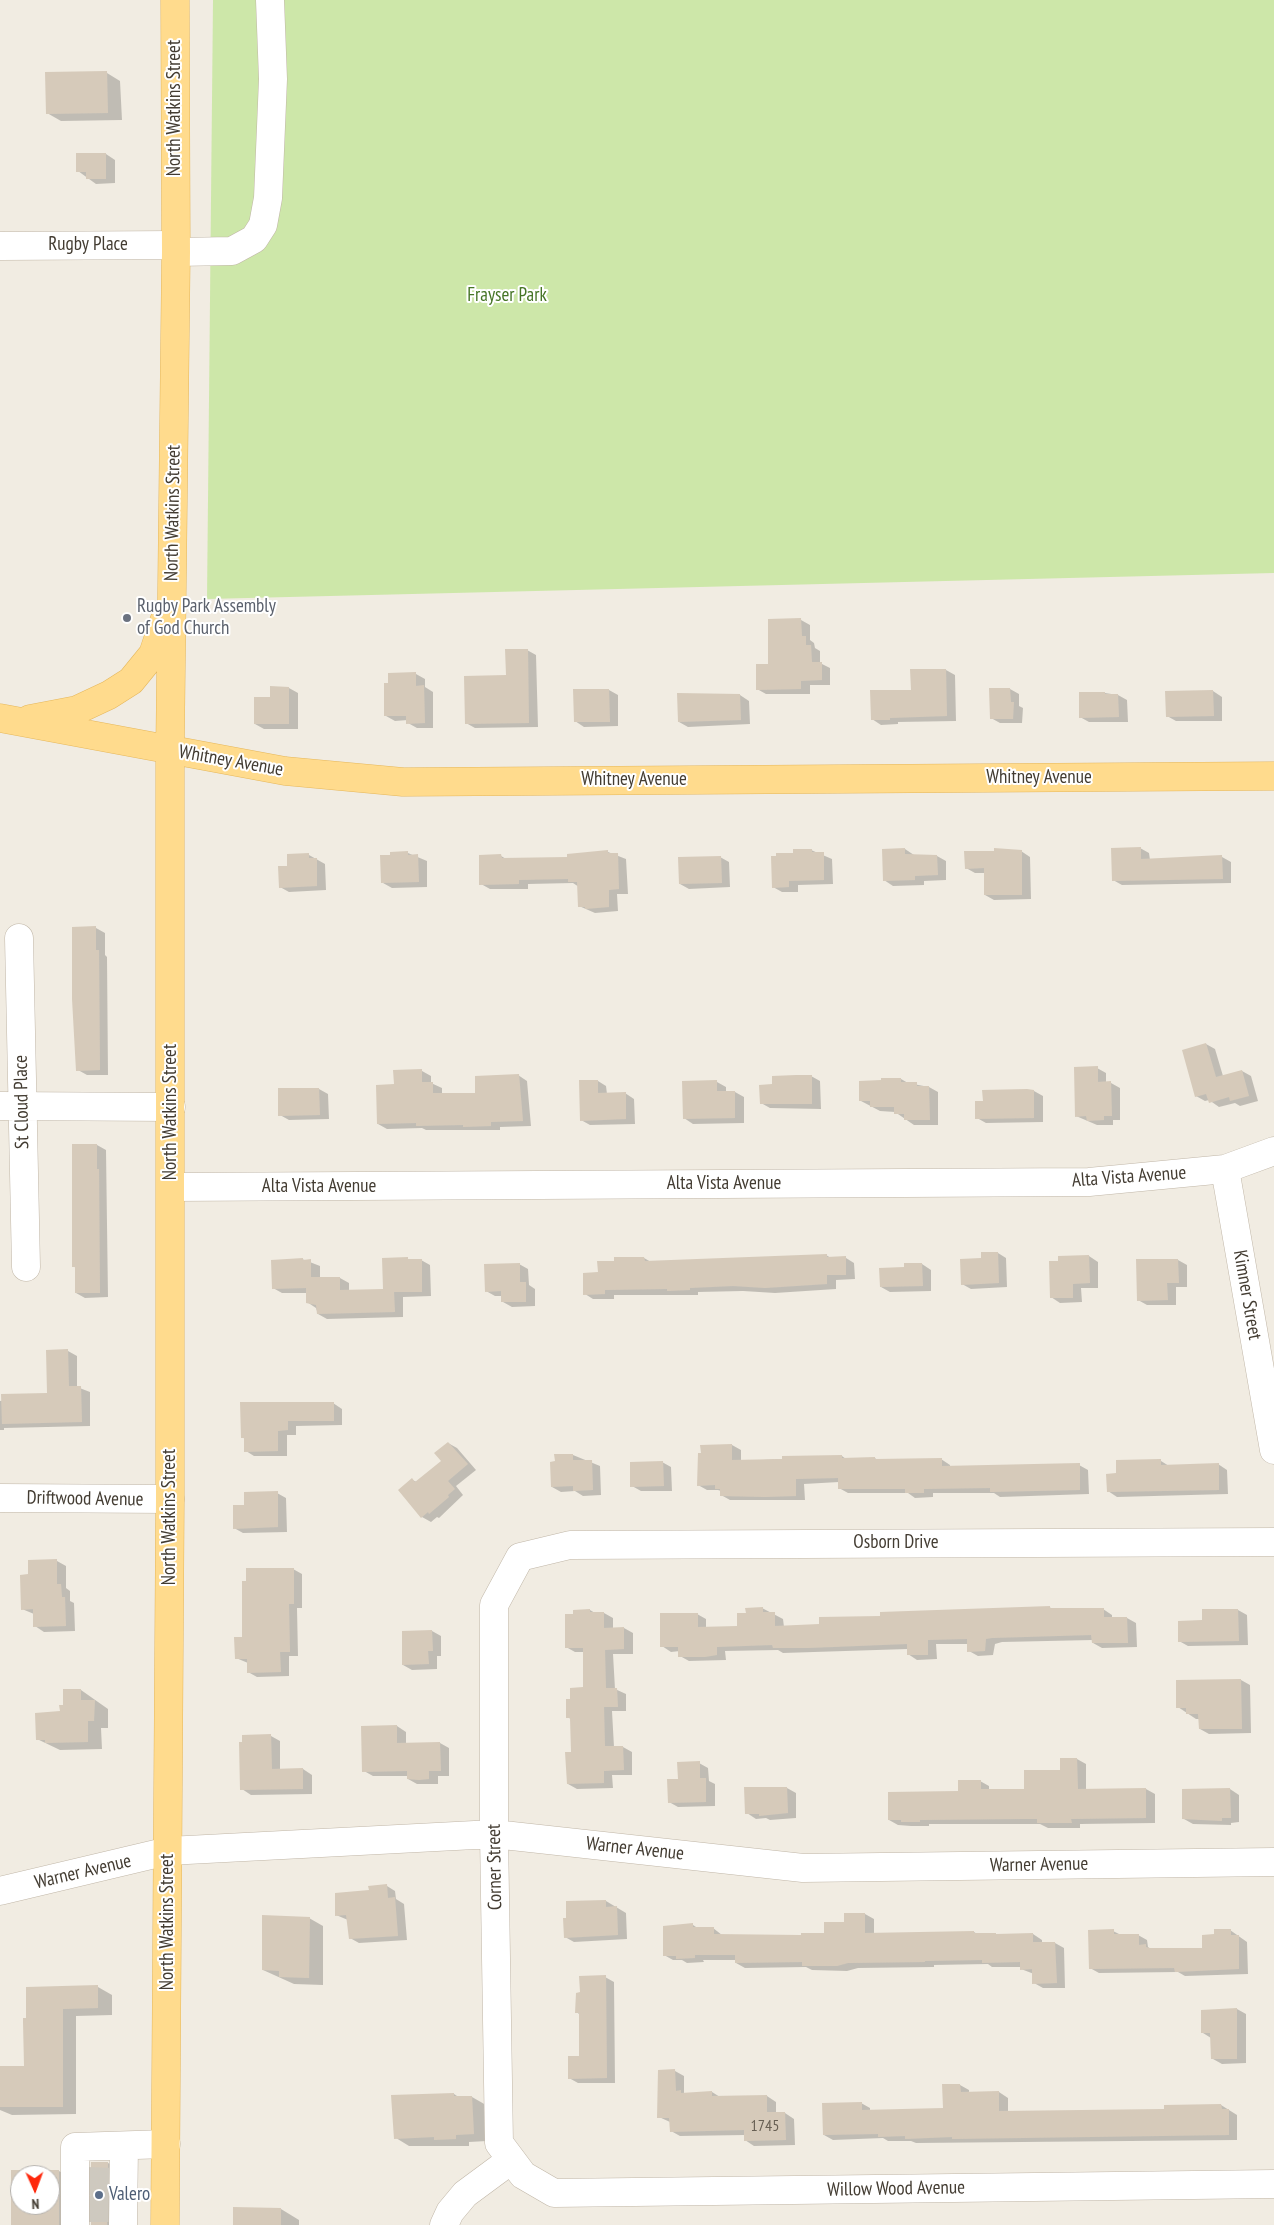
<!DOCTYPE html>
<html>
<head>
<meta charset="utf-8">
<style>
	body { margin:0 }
	#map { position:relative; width:1274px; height:2225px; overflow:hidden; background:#f1ece2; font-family:"PT Sans Narrow",sans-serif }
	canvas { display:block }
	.north { position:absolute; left:10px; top:2165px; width:50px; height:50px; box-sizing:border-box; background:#fff; border:1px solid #b4b1ad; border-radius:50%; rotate:178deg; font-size:14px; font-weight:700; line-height:20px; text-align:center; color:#433c32 }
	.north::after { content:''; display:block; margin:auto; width:18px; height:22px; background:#fe280c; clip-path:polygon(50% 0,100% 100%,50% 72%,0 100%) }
</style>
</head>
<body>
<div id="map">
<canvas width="1274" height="2225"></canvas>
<div class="north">N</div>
</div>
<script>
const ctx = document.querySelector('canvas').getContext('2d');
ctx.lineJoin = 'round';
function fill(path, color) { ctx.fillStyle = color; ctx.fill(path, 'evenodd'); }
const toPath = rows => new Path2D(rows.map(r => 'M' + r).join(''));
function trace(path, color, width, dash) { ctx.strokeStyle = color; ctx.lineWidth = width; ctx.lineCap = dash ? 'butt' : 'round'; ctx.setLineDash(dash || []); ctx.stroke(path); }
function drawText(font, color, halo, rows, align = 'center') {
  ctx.font = font + ' "PT Sans Narrow",sans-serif'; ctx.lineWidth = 4; ctx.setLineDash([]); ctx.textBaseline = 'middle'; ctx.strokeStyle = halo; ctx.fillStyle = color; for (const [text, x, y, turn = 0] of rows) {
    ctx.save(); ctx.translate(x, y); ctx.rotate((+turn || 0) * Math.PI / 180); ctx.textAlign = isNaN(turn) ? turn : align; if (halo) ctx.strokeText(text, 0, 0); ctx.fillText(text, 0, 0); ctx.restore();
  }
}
const green = toPath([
	[213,0,1274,0,1274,573,207,599]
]);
const shadow = toPath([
	[107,73,120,81,122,120,61,121,47,113],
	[106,154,115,160,115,183,96,184,78,171],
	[801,620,810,625,810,640,814,643,815,648,820,651,820,663,830,668,830,685,810,685,810,694,766,694,757,689,770,665],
	[527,650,536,655,538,727,475,728,466,723],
	[946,670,955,675,956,721,898,722,898,724,881,725,872,719,912,691,911,671],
	[390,674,416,674,425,679,425,687,433,692,433,728,417,728,408,723,408,720,395,721,386,716],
	[289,688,298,693,298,729,264,729,255,724,271,699],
	[1010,689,1019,694,1019,706,1023,708,1022,723,1000,723,991,718,990,690],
	[609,690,618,695,618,726,584,727,575,721],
	[1213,691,1222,697,1222,721,1176,721,1167,716,1167,693],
	[1105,693,1118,695,1127,700,1128,722,1089,722,1080,717,1080,694],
	[740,695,749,701,750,724,688,727,679,722,725,696],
	[1140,848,1149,853,1150,860,1222,857,1231,862,1231,883,1122,885,1113,880],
	[905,849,914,855,937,856,946,861,946,880,924,881,924,885,893,886,884,880],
	[811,850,832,859,833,884,798,885,798,892,782,892,773,887,795,854],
	[1021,851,1030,857,1031,899,994,900,985,895,985,873,975,873,966,868],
	[608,852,626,859,628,894,617,894,618,911,595,913,579,906,579,887,573,883,528,884,528,889,490,889,481,884,501,856,508,860,568,859],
	[408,853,427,861,427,887,392,888,383,883],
	[309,855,325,864,326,890,289,892,280,887,288,867],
	[720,857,729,862,730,887,689,889,680,884],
	[96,928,105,933,105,955,107,957,108,1075,87,1075,78,1070],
	[1206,1044,1215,1049,1223,1076,1242,1071,1251,1076,1258,1101,1240,1106,1235,1103,1219,1107,1209,1100,1205,1101,1196,1096],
	[1097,1068,1106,1073,1106,1083,1111,1083,1120,1088,1120,1120,1113,1120,1113,1125,1097,1125,1076,1116],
	[422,1071,431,1076,431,1083,442,1088,442,1094,476,1094,518,1075,527,1081,531,1126,500,1127,500,1130,426,1130,422,1128,387,1129,378,1124,395,1086],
	[811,1076,820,1081,821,1109,770,1108,761,1103,773,1085],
	[901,1079,908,1083,929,1087,938,1092,938,1125,914,1125,895,1112,880,1111,861,1101],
	[598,1081,606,1086,607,1094,625,1093,634,1099,635,1124,590,1125,581,1120],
	[717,1082,726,1087,726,1092,735,1092,744,1097,744,1123,693,1124,684,1118],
	[319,1089,328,1094,329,1119,289,1120,280,1115],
	[1034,1091,1043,1096,1043,1122,986,1123,977,1118],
	[97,1145,106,1150,108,1297,85,1298,76,1293,76,1268,73,1266],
	[998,1253,1006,1258,1007,1287,971,1289,962,1284,982,1259],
	[826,1255,831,1258,846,1258,854,1263,855,1279,836,1280,836,1289,775,1293,743,1291,698,1292,698,1295,614,1295,614,1299,593,1299,585,1294,599,1273,616,1262,644,1258,651,1262],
	[1089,1256,1098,1262,1098,1288,1081,1288,1082,1302,1060,1303,1051,1297,1060,1262],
	[302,1259,320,1266,320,1279,340,1278,349,1283,349,1291,384,1290,421,1260,430,1265,431,1296,403,1297,403,1317,327,1319,318,1314,316,1308,307,1302,307,1293,282,1293,273,1288],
	[1178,1260,1187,1265,1187,1287,1176,1287,1176,1305,1147,1305,1138,1300],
	[519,1264,528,1269,529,1285,535,1289,535,1306,512,1307,503,1302,502,1296,495,1296,486,1291],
	[922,1264,931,1270,931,1291,890,1292,881,1287,905,1268],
	[68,1351,77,1356,77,1387,90,1392,90,1426,4,1428,4,1430,0,1430,0,1401,49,1394],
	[333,1403,342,1409,342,1425,296,1426,296,1435,287,1435,287,1456,254,1456,246,1451,245,1439,242,1437],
	[448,1443,457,1448,476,1470,456,1486,463,1495,439,1518,437,1517,431,1522,422,1517,412,1480,417,1482,442,1461],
	[732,1445,741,1450,741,1461,842,1456,846,1459,875,1458,878,1461,941,1459,950,1465,950,1467,1079,1465,1088,1470,1089,1494,1000,1497,994,1493,933,1493,933,1497,915,1498,908,1493,848,1493,839,1488,839,1482,804,1484,805,1500,730,1500,721,1495,721,1491,718,1490,707,1490,698,1485],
	[573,1455,600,1466,601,1495,583,1496,575,1491,561,1492,552,1487],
	[1161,1461,1169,1466,1218,1464,1227,1470,1228,1494,1117,1497,1108,1491,1118,1475],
	[662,1462,671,1467,672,1491,641,1491,632,1486],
	[277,1493,286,1498,287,1532,243,1533,234,1528,245,1506],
	[57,1561,66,1566,66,1588,70,1591,70,1601,74,1603,75,1631,44,1632,35,1626,34,1614,22,1609,29,1576],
	[293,1569,302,1574,302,1608,297,1608,298,1656,289,1656,289,1676,257,1677,248,1672,248,1663,236,1658],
	[1049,1607,1053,1609,1103,1609,1112,1615,1112,1618,1127,1618,1136,1623,1137,1647,1102,1648,1093,1643,1093,1640,1002,1642,995,1644,993,1655,978,1656,969,1651,969,1644,936,1644,937,1659,917,1660,908,1654,908,1649,783,1653,778,1650,725,1651,726,1660,689,1661,680,1656,680,1651,671,1652,662,1646,697,1614,706,1619,706,1628,739,1627,747,1614,762,1608,783,1619,784,1627,821,1625,881,1617],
	[590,1610,595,1613,604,1613,613,1618,613,1629,624,1628,633,1633,633,1654,613,1654,615,1689,626,1694,626,1711,612,1711,614,1747,623,1747,632,1752,632,1775,612,1775,613,1788,577,1789,568,1784,572,1753,571,1719,567,1717,571,1700,584,1689,584,1652,575,1652,566,1647],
	[1238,1610,1247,1615,1248,1645,1188,1646,1179,1641,1203,1621],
	[432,1631,441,1636,441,1656,437,1656,437,1669,412,1670,403,1665],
	[1241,1680,1250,1685,1251,1733,1209,1734,1200,1729,1200,1719,1196,1719,1178,1707],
	[81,1690,108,1709,108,1728,101,1728,102,1749,60,1750,37,1739],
	[397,1726,406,1732,406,1744,440,1743,449,1748,449,1776,438,1776,438,1784,417,1784,408,1779,408,1776,373,1776,364,1771],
	[271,1736,280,1741,280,1770,303,1769,312,1775,312,1794,251,1795,242,1789],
	[1061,1759,1077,1759,1086,1764,1086,1790,1146,1789,1155,1794,1155,1823,1080,1824,1080,1828,1048,1828,1040,1824,929,1824,929,1826,911,1826,898,1825,889,1820,959,1792,980,1781,989,1786,989,1790,1026,1790,1062,1771],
	[699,1763,708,1768,709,1781,715,1784,715,1806,678,1807,669,1802,679,1780],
	[787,1788,796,1793,796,1818,770,1820,766,1818,756,1819,747,1813],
	[1230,1789,1239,1795,1239,1822,1231,1823,1231,1825,1193,1824,1184,1819],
	[387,1886,395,1891,396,1899,404,1904,407,1940,359,1943,350,1938,348,1920,336,1915,370,1892],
	[606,1901,626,1913,627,1939,574,1942,565,1937],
	[865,1914,874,1919,874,1935,974,1932,977,1934,999,1936,1033,1934,1042,1940,1042,1943,1055,1943,1064,1948,1065,1988,1043,1988,1034,1983,1034,1974,1021,1969,1021,1967,992,1967,988,1964,934,1965,934,1967,858,1968,847,1971,812,1970,806,1967,745,1968,736,1963,736,1960,703,1960,704,1962,687,1963,682,1960,673,1960,664,1955,693,1925,699,1929,713,1928,722,1935,803,1937,826,1934],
	[309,1918,323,1926,323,1985,294,1984,263,1970],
	[1230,1930,1247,1942,1248,1974,1185,1976,1178,1972,1099,1973,1090,1968,1113,1931,1121,1935,1138,1935,1147,1940,1148,1947,1152,1950,1203,1949,1216,1935],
	[605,1977,614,1982,615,2083,578,2083,569,2078,581,2057,580,2015,577,2012,581,1994],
	[98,1987,112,1995,112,2015,76,2016,76,2114,12,2115,0,2110,0,2067,25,2067,24,2022],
	[1237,2009,1246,2014,1246,2063,1222,2064,1213,2059,1211,2038,1203,2033,1202,2011],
	[675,2071,684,2076,684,2094,712,2092,720,2097,767,2096,776,2102,776,2114,785,2113,794,2119,795,2145,754,2146,745,2140,745,2135,680,2136,671,2131,670,2122,659,2117],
	[943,2085,960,2085,969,2090,969,2093,999,2092,1008,2098,1008,2112,1165,2110,1221,2105,1237,2115,1237,2140,916,2143,911,2141,888,2141,883,2138,833,2140,824,2135,861,2103,870,2108,870,2111,944,2109],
	[454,2094,460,2098,472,2097,486,2105,487,2141,469,2142,469,2146,409,2146,396,2138],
	[92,2163,108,2163,112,2165,112,2225,91,2225],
	[12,2171,59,2171,73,2179,74,2225,12,2225],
	[20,2175,50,2175,50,2205,20,2205],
	[281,2209,299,2220,299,2225,234,2225]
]);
const building = toPath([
	[107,71,108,113,46,114,45,72],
	[76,153,106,153,106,179,86,179,86,172,76,172],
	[801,618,802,636,806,636,806,645,811,645,812,662,822,662,822,680,801,681,801,689,756,690,756,664,768,664,768,619],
	[505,649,528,649,529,723,465,724,464,676,506,675],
	[910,669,946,669,947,716,890,718,890,720,871,720,870,690,911,690],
	[416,672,416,686,424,685,425,723,406,724,406,716,384,716,384,683,388,683,388,673],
	[270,686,289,687,289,724,254,724,254,697,270,697],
	[989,688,1010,688,1011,702,1014,702,1013,719,990,719],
	[573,689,609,689,610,722,574,722],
	[1213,690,1214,716,1166,717,1165,691],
	[1079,692,1105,692,1105,694,1118,694,1119,717,1079,718],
	[677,693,740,694,741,720,678,722],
	[1141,847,1141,859,1222,855,1223,879,1112,881,1111,848],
	[905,848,905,854,937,855,938,875,915,876,915,880,883,881,882,849],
	[994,848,1022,850,1022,895,984,895,984,868,965,869,964,851,994,851],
	[793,849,812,849,812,852,824,852,824,880,789,881,789,887,772,888,771,856,776,856,776,853,793,853],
	[608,850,608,853,618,853,619,889,609,890,609,907,585,909,585,907,578,907,577,882,568,882,568,879,519,880,519,884,479,885,479,855,501,854,502,858,567,857,567,854],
	[408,851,408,855,418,854,419,882,381,883,380,855,390,855,390,852],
	[309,853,309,858,317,858,317,886,279,888,278,866,287,866,287,854],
	[721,856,722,883,679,884,678,857],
	[96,926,96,950,99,950,100,1070,76,1071,72,999,72,927],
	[1206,1043,1216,1077,1242,1070,1249,1096,1230,1101,1229,1097,1209,1103,1206,1094,1195,1097,1182,1050],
	[1098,1066,1098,1082,1111,1081,1112,1116,1104,1116,1104,1120,1087,1121,1086,1116,1075,1117,1074,1067],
	[422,1069,422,1082,433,1082,433,1093,475,1093,475,1076,519,1074,523,1121,491,1122,491,1126,463,1127,463,1125,416,1126,416,1123,377,1124,376,1085,394,1084,393,1070],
	[796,1075,812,1075,812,1104,760,1104,759,1085,772,1084,772,1076],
	[881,1078,901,1078,901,1082,917,1082,917,1086,929,1086,930,1120,904,1120,904,1114,894,1114,894,1107,870,1107,870,1101,859,1101,859,1081,881,1080],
	[579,1080,598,1080,598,1093,626,1092,626,1119,580,1121],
	[717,1080,717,1091,735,1091,735,1118,683,1119,682,1081],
	[278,1088,319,1088,320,1115,278,1116],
	[1027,1089,1034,1090,1034,1118,975,1119,975,1101,983,1101,982,1090],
	[72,1144,97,1144,97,1169,99,1169,100,1293,75,1293,75,1267,72,1267],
	[981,1252,998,1252,999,1283,961,1285,960,1259,981,1258],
	[827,1254,827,1257,846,1256,846,1275,827,1275,827,1284,765,1288,733,1286,690,1288,690,1290,667,1291,667,1289,605,1290,605,1294,583,1295,583,1273,598,1272,597,1261,614,1261,614,1257,644,1257,645,1261],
	[1089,1255,1090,1283,1073,1284,1073,1298,1050,1298,1049,1261,1058,1261,1058,1256],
	[408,1257,408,1259,422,1259,422,1292,394,1292,395,1312,317,1314,316,1305,306,1303,306,1288,272,1289,271,1260,303,1258,303,1260,311,1259,311,1277,340,1277,340,1290,383,1289,382,1258],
	[1136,1259,1178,1259,1179,1283,1167,1283,1168,1300,1137,1301],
	[520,1263,520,1282,526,1282,526,1302,501,1302,501,1291,485,1292,484,1264],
	[904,1263,922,1263,923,1286,880,1287,879,1268,904,1267],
	[68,1349,69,1386,81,1386,82,1422,2,1424,1,1394,47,1393,46,1350],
	[240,1402,334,1402,334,1421,288,1421,288,1430,278,1431,278,1451,244,1452,244,1438,241,1438],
	[448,1442,468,1464,448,1481,455,1489,448,1495,449,1497,429,1514,428,1512,421,1518,398,1490,412,1478,415,1482,441,1461,434,1453],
	[732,1444,732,1460,782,1459,782,1456,842,1455,842,1458,875,1457,875,1459,942,1458,942,1466,1080,1463,1080,1490,990,1492,990,1488,924,1489,924,1493,905,1493,905,1489,838,1489,838,1478,796,1479,796,1496,765,1497,720,1496,720,1489,715,1489,715,1485,697,1486,698,1453,701,1453,700,1445],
	[554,1454,573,1454,573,1460,592,1460,593,1490,573,1491,573,1486,551,1487,550,1462,555,1461],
	[1161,1459,1161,1465,1219,1463,1219,1490,1107,1492,1106,1474,1116,1473,1116,1460],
	[663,1461,664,1486,630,1487,630,1462],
	[278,1491,278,1527,233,1529,233,1505,244,1505,244,1492],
	[57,1559,57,1584,61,1584,62,1597,65,1597,66,1626,33,1627,33,1609,21,1610,20,1575,28,1574,28,1560],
	[246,1568,294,1568,294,1604,289,1604,290,1652,280,1652,281,1672,247,1673,247,1659,235,1659,234,1637,242,1637,242,1581,246,1581],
	[1050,1606,1050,1608,1104,1608,1104,1617,1127,1617,1128,1643,1092,1643,1091,1635,992,1638,986,1639,985,1651,967,1652,967,1639,928,1640,928,1655,907,1655,907,1644,808,1648,773,1648,772,1645,717,1647,717,1655,705,1657,678,1657,678,1647,660,1647,660,1613,698,1613,698,1627,737,1626,737,1613,746,1613,745,1608,763,1607,763,1612,775,1612,775,1626,819,1624,819,1617,880,1616,880,1612],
	[590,1609,590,1612,604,1612,604,1628,624,1627,624,1649,605,1650,606,1688,617,1688,618,1707,604,1707,605,1746,623,1746,624,1770,604,1771,604,1783,567,1784,565,1752,571,1752,570,1718,566,1718,566,1699,570,1699,570,1688,583,1687,583,1648,565,1648,565,1614,573,1614,573,1610],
	[1202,1609,1238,1609,1239,1641,1178,1642,1178,1621,1202,1620],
	[432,1630,433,1651,428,1651,429,1664,402,1665,402,1631],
	[1241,1679,1242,1729,1199,1729,1198,1714,1186,1714,1186,1708,1176,1708,1176,1680],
	[63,1689,81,1689,81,1700,95,1700,94,1721,88,1721,88,1742,45,1743,45,1740,36,1740,35,1713,60,1711,59,1705,63,1705],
	[397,1725,397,1743,440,1742,441,1771,429,1771,429,1779,419,1780,407,1779,407,1771,362,1772,361,1726],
	[271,1734,272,1769,303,1768,303,1789,240,1790,239,1742,242,1742,242,1735],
	[1060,1758,1077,1758,1078,1789,1146,1788,1146,1818,1071,1819,1072,1823,1037,1823,1037,1819,1021,1819,920,1820,920,1822,901,1822,901,1820,888,1820,888,1792,958,1791,958,1780,981,1780,981,1789,1024,1789,1024,1770,1060,1770],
	[700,1761,700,1778,706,1778,706,1802,668,1803,667,1779,678,1779,677,1762],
	[744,1787,787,1787,788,1813,759,1816,759,1814,745,1814],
	[1230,1788,1231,1818,1222,1818,1222,1821,1182,1819,1182,1789],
	[387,1884,388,1898,395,1897,398,1936,349,1939,346,1915,335,1916,335,1893,369,1890,368,1886],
	[606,1900,606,1907,617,1906,618,1935,564,1938,563,1918,566,1918,566,1901],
	[844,1913,865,1913,865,1933,974,1931,974,1933,996,1933,996,1934,1033,1933,1033,1942,1055,1942,1057,1983,1032,1984,1032,1969,1020,1970,1020,1962,982,1963,982,1960,925,1961,925,1962,848,1963,837,1966,802,1966,802,1962,735,1963,735,1955,695,1955,695,1958,676,1959,676,1956,663,1956,663,1926,693,1923,693,1927,714,1927,714,1934,801,1935,801,1933,824,1933,824,1922,844,1922],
	[262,1915,310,1917,309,1978,279,1977,279,1971,262,1970],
	[1114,1929,1114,1934,1139,1934,1139,1945,1146,1944,1146,1947,1150,1948,1202,1948,1202,1935,1214,1934,1214,1929,1231,1929,1231,1935,1239,1935,1239,1969,1175,1972,1174,1968,1089,1969,1088,1930],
	[606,1975,607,2078,568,2079,568,2056,579,2056,579,2013,575,2013,576,1993,580,1992,579,1976],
	[98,1985,98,2008,63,2009,63,2107,0,2107,0,2066,24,2066,23,2022,23,2018,26,2018,26,1987],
	[1237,2008,1237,2059,1211,2059,1210,2033,1201,2033,1201,2010],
	[675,2069,676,2091,681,2090,681,2093,712,2091,712,2096,767,2095,767,2112,785,2112,786,2140,744,2141,744,2130,670,2132,669,2118,657,2118,658,2070],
	[942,2084,960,2084,961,2092,999,2091,999,2111,1164,2109,1164,2105,1221,2104,1222,2109,1229,2109,1229,2135,952,2139,952,2137,905,2139,905,2136,878,2137,878,2134,823,2135,822,2103,862,2102,862,2110,943,2108],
	[454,2093,454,2096,472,2096,474,2134,456,2135,456,2139,434,2140,434,2137,394,2139,391,2095],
	[91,2162,108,2162,107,2225,91,2225],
	[11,2170,59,2170,59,2225,11,2225],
	[20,2175,50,2175,50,2205,20,2205],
	[233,2207,281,2208,281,2225,233,2225]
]);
const minorTunnel = toPath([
	[87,2181,111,2182],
	[87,2208,111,2208]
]);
const minor = toPath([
	[0,246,176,245],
	[176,252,232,251,254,239,263,225,268,198,273,79,270,0],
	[19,938,26,1267],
	[0,1106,171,1107],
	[1225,1169,1274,1450],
	[171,1187,1089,1182,1225,1169,1274,1151],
	[0,1498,170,1499],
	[1274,1542,570,1545,520,1557,494,1605,494,1834,499,2143,523,2175,554,2193,1274,2184],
	[0,1891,168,1851,494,1834,803,1868,1274,1862],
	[75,2225,75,2147,166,2144],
	[123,2225,124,2146],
	[444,2225,450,2212,465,2194,511,2160]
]);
const major = toPath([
	[0,718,285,771,403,782,1274,776],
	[30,719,77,710,109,695,131,681,153,654,164,621],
	[165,2225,170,1499,170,751,176,252,175,0]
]);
const markers = [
	[127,618,5,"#6b7280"],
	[99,2195,5,"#5c6f8a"]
];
const numberNames = [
	["1745",765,2126]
];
const streetNames = [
	["North Watkins Street",175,108,-90],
	["Rugby Place",88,245],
	["North Watkins Street",173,513,-89],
	["Whitney Avenue",231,761,10],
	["Whitney Avenue",1039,778],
	["Whitney Avenue",634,780],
	["St Cloud Place",22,1102,-91],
	["North Watkins Street",171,1112,-90],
	["Alta Vista Avenue",1129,1177,-4],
	["Alta Vista Avenue",724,1184],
	["Alta Vista Avenue",319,1187],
	["Kimner Street",1247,1295,80],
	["Driftwood Avenue",85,1499,1],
	["North Watkins Street",170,1517,-90],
	["Osborn Drive",896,1543],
	["Warner Avenue",635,1849,6],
	["Warner Avenue",1039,1865,-1],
	["Corner Street",495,1867,-91],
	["Warner Avenue",83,1872,-13],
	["North Watkins Street",168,1922,-90],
	["Willow Wood Avenue",896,2189,-1]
];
const parkNames = [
	["Frayser Park",507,296]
];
const worshipNames = [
	["Rugby Park Assembly",137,607],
	["of God Church",137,629]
];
const serviceNames = [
	["Valero",109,2195]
];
fill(green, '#cde7a9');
fill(shadow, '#0003');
fill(building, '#d6caba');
trace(minorTunnel, '#cec9bf', 28, [28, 14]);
trace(minor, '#c0b6a7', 29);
trace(major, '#e5b75c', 29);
trace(minor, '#fff', 28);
trace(major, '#ffdb8d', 28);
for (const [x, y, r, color] of markers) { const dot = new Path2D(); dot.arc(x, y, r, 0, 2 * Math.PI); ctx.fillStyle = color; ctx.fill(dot); trace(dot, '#fff', 2); }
drawText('16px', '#686054', null, numberNames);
drawText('19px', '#433c32', '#fff', streetNames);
drawText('19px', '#467526', '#fff', parkNames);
drawText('19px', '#5b616d', '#fff', worshipNames, 'left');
drawText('19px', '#4e5e75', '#fff', serviceNames, 'left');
</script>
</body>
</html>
